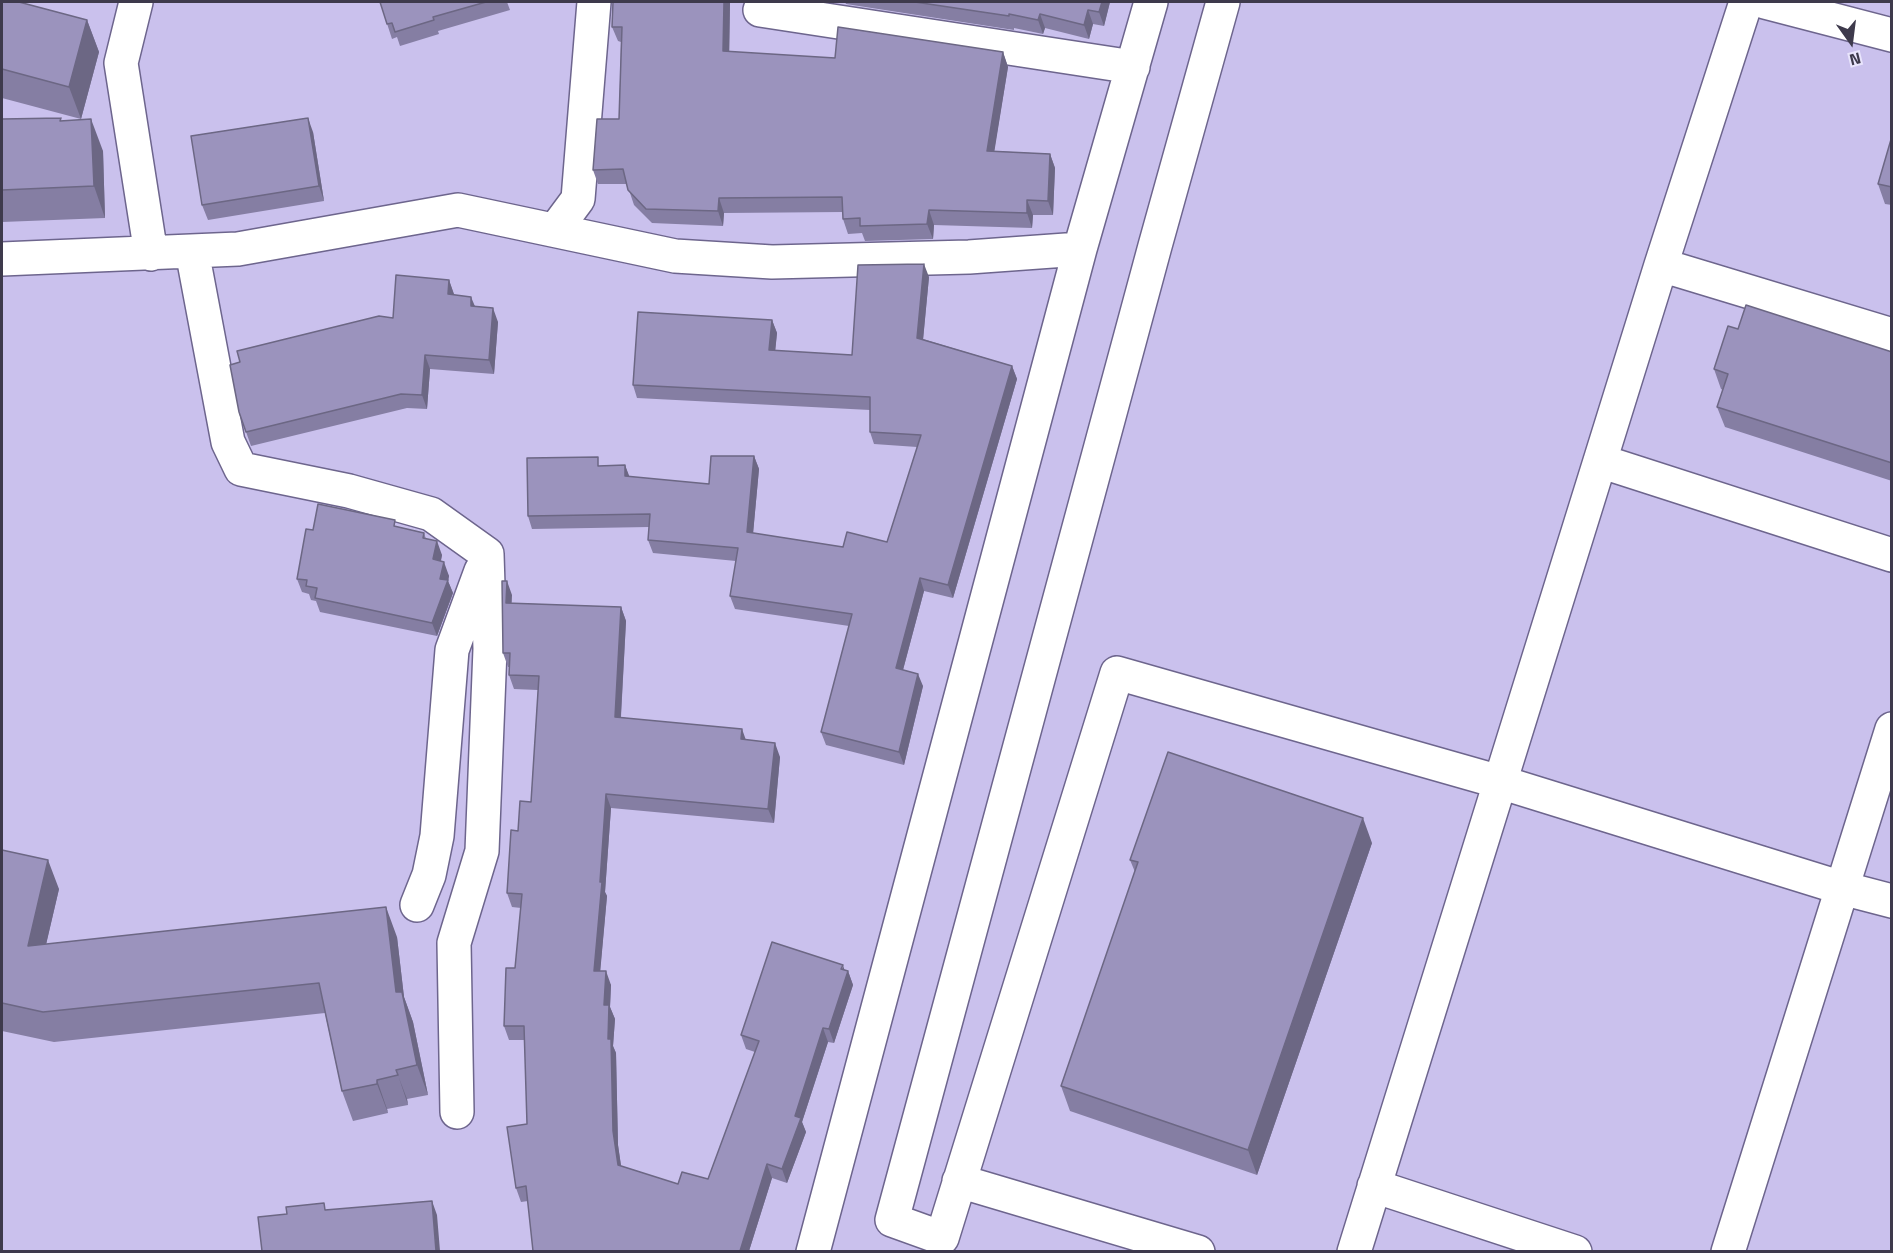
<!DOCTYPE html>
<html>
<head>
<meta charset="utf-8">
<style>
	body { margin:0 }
	#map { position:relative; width:1893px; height:1253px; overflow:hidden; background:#cac1ed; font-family:"Titillium Web",sans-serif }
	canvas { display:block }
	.frame { position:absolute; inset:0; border:3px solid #3e3a4c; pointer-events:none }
	.north { position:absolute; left:1821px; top:12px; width:60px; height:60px; -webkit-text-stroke:4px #e9e5fc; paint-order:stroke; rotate:166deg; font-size:16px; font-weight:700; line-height:24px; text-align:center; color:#3e3a4c }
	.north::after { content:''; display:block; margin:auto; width:21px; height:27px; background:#3e3a4c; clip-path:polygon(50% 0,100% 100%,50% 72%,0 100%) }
</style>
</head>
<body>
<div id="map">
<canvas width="1893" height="1253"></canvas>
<div class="frame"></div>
<div class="north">N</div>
</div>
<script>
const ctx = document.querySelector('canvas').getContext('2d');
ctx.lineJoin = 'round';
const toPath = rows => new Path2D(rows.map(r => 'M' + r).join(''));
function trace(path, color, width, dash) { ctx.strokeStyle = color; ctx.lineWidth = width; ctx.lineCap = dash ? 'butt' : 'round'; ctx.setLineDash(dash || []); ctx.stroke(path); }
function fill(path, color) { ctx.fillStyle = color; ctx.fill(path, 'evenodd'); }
const minor = toPath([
	[136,2,121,63,151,254],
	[1223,2,1155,246,892,1220,942,1238,1117,673,1500,782,1842,888,1892,901],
	[1765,2,1892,35],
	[760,10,1133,67],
	[555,230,578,199,594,2],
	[192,251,228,442,241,469,349,491,431,514,487,554,490,649,482,851,454,943,457,1112],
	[2,259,238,249,458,210,675,256,772,262,969,257,1080,249],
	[1661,265,1892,335],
	[1600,461,1892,555],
	[417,905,429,875,437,836,452,650,481,571],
	[959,1181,1198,1252],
	[1374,1186,1575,1252],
	[813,1252,1080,249,1151,2],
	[1354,1252,1661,265,1746,2],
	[1728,1252,1892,729]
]);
const wall = toPath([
	[2,2,87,20,99,52,81,119,2,98],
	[380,2,507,2,510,10,438,31,439,34,400,46,397,37,392,39],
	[613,2,730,2,729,52,835,58,1003,52,1008,67,994,151,1050,154,1055,168,1053,215,1033,215,1032,228,934,225,933,239,865,241,862,233,848,234,843,219,843,212,724,213,723,226,652,223,634,205,627,184,598,184,593,170,619,119,621,42,618,41,612,27],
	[845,2,1110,2,1104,26,1093,24,1089,39,1045,28,1043,34,1014,28,1014,30,846,4],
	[2,119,62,121,103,151,105,218,2,222],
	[313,132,324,201,208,220,202,205],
	[1892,136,1892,205,1885,204,1878,184],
	[929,277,923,339,1012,366,1017,379,953,598,924,591,903,670,923,686,904,765,826,745,821,732,849,626,735,609,730,596,736,561,653,553,648,540,649,527,532,529,528,516,601,466,625,465,629,477,709,484,754,456,759,469,753,533,843,547,887,542,917,447,874,444,870,432,870,410,637,398,633,385,772,320,777,333,775,351,852,355],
	[449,280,454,295,475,306,498,322,494,374,430,369,427,409,407,408,251,446,239,412,240,362,393,318],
	[1738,329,1892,352,1892,481,1725,427,1717,407,1723,390,1721,389,1714,369],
	[398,527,424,533,426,539,442,555,441,561,449,576,448,581,453,593,437,636,320,612,316,601,311,600,309,594,302,592,297,579,313,530],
	[512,595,511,603,621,607,626,621,621,717,746,740,780,757,774,823,611,808,605,892,607,896,600,971,611,985,610,1007,615,1019,613,1046,616,1053,618,1145,621,1166,678,1184,708,1179,755,1052,746,1049,741,1035,845,970,848,971,853,985,834,1043,828,1042,802,1122,806,1132,787,1183,772,1178,749,1251,533,1251,528,1201,521,1202,516,1188,527,1124,525,1040,509,1040,504,1026,515,968,521,908,512,907,507,893,518,831,531,802,538,690,514,689,509,675,510,667,508,667,503,653],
	[1372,843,1257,1175,1070,1111,1061,1086,1135,872,1130,860],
	[2,850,59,889,46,944,397,937,404,997,413,1022,428,1095,407,1099,408,1105,387,1109,388,1113,353,1121,342,1091,325,1013,54,1042,2,1031]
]);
const shadedWall = toPath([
	[724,2,730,2,729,66,723,51],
	[1102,2,1110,2,1104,26,1099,12],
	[1088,10,1093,24,1089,39,1084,25],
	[1040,14,1045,28,1043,34,1038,20],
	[87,20,99,52,81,119,69,87],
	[1003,52,1008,67,992,166,987,151],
	[308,118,313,132,324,201,319,186],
	[91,119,103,151,105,218,94,186],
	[1050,154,1055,168,1053,215,1048,201],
	[719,198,724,213,723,226,718,211],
	[1027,200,1033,215,1032,228,1027,213],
	[929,210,934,225,933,239,927,224],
	[924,264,929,277,922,351,917,338],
	[449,280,454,294,453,309,448,294],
	[471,297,477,311,471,306],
	[493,308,498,322,494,374,489,360],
	[772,320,777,333,774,363,769,350],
	[425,355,430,369,427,409,422,395],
	[1012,366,1017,379,953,598,948,585],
	[754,456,759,469,752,545,747,532],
	[625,465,630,478,625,476],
	[437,541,442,555,438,573,433,559],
	[444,562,449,576,448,581,453,593,437,636,432,623],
	[920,578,924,591,900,681,896,668],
	[507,581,512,595,511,617,506,603],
	[621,607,626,621,620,731,615,717],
	[918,674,923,686,904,765,899,752],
	[742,729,747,743,741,739],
	[775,743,780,757,774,823,768,809],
	[606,794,611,808,605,892,607,896,599,985,594,971],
	[1363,818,1372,843,1257,1175,1248,1150],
	[48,860,59,889,39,975,28,946],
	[386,907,397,937,404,997,413,1022,428,1095,417,1065,396,992],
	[843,965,846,975,848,971,853,985,834,1043,829,1029],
	[606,971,611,985,610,1007,615,1019,613,1046,616,1053,618,1145,623,1179,618,1165,613,1131,608,1039,604,1005],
	[823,1028,828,1042,802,1122,806,1132,787,1183,782,1169,795,1116],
	[396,1070,407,1099,408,1105,398,1075],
	[377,1080,387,1109,388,1113,377,1084],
	[767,1164,772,1178,749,1251,740,1251],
	[432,1201,437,1215,440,1251,436,1251]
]);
const building = toPath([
	[2,2,19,2,87,20,69,87,2,69,2,2],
	[380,2,486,2,433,17,434,20,395,32,392,23,387,24,380,2],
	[613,2,724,2,723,51,835,58,838,27,1003,52,987,151,1050,154,1048,201,1027,200,1027,213,929,210,927,224,860,226,860,218,843,219,842,197,719,198,718,211,646,209,628,190,623,169,593,170,597,119,619,119,622,27,612,27,613,2],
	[915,2,1102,2,1099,12,1088,10,1084,25,1040,14,1038,20,1009,14,1009,16,915,2],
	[61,118,60,121,91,119,94,186,2,190,2,119,61,118],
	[308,118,319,186,202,205,191,136,308,118],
	[1892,136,1892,187,1878,184,1892,136],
	[924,264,917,338,1012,366,948,585,920,578,896,668,918,674,899,752,821,732,852,614,730,596,738,548,648,540,650,514,528,516,527,458,598,457,598,466,625,465,625,476,709,484,711,456,754,456,747,532,843,547,847,532,887,542,921,435,870,432,870,397,633,385,638,312,772,320,769,350,852,355,858,265,924,264],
	[396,275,449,280,448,294,471,297,471,306,493,308,489,360,425,355,422,395,401,394,246,432,239,412,230,365,240,362,237,351,379,316,393,318,396,275],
	[1746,305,1892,352,1892,463,1717,407,1728,374,1714,369,1728,326,1738,329,1746,305],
	[318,504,395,520,394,526,424,533,423,538,437,541,433,559,444,562,440,579,448,580,432,623,315,598,317,588,306,586,307,580,297,579,306,529,313,530,318,504],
	[502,581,507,581,506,603,621,607,615,717,742,729,741,739,775,743,768,809,606,794,600,882,602,882,594,971,606,971,604,1005,609,1005,608,1039,611,1039,613,1131,618,1165,678,1184,682,1172,708,1179,759,1041,741,1035,772,942,843,965,841,969,848,971,829,1029,823,1028,795,1116,801,1118,782,1169,767,1164,740,1251,533,1251,526,1186,516,1188,507,1127,527,1124,524,1026,504,1026,506,968,515,968,522,894,507,893,511,830,518,831,520,801,531,802,539,676,509,675,510,653,503,653,502,581],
	[1168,752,1363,818,1248,1150,1061,1086,1138,862,1130,860,1168,752],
	[2,850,48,860,28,946,386,907,396,992,402,992,417,1065,396,1070,398,1075,377,1080,377,1084,342,1091,319,983,43,1012,2,1003,2,850],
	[432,1201,436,1251,262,1251,258,1217,287,1214,286,1207,324,1203,325,1210,432,1201]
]);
trace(minor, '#6d658d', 36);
trace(minor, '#fff', 33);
fill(wall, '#857ea3');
fill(shadedWall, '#6c6784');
fill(building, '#9b93bd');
trace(building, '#6c6784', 1.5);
</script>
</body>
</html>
